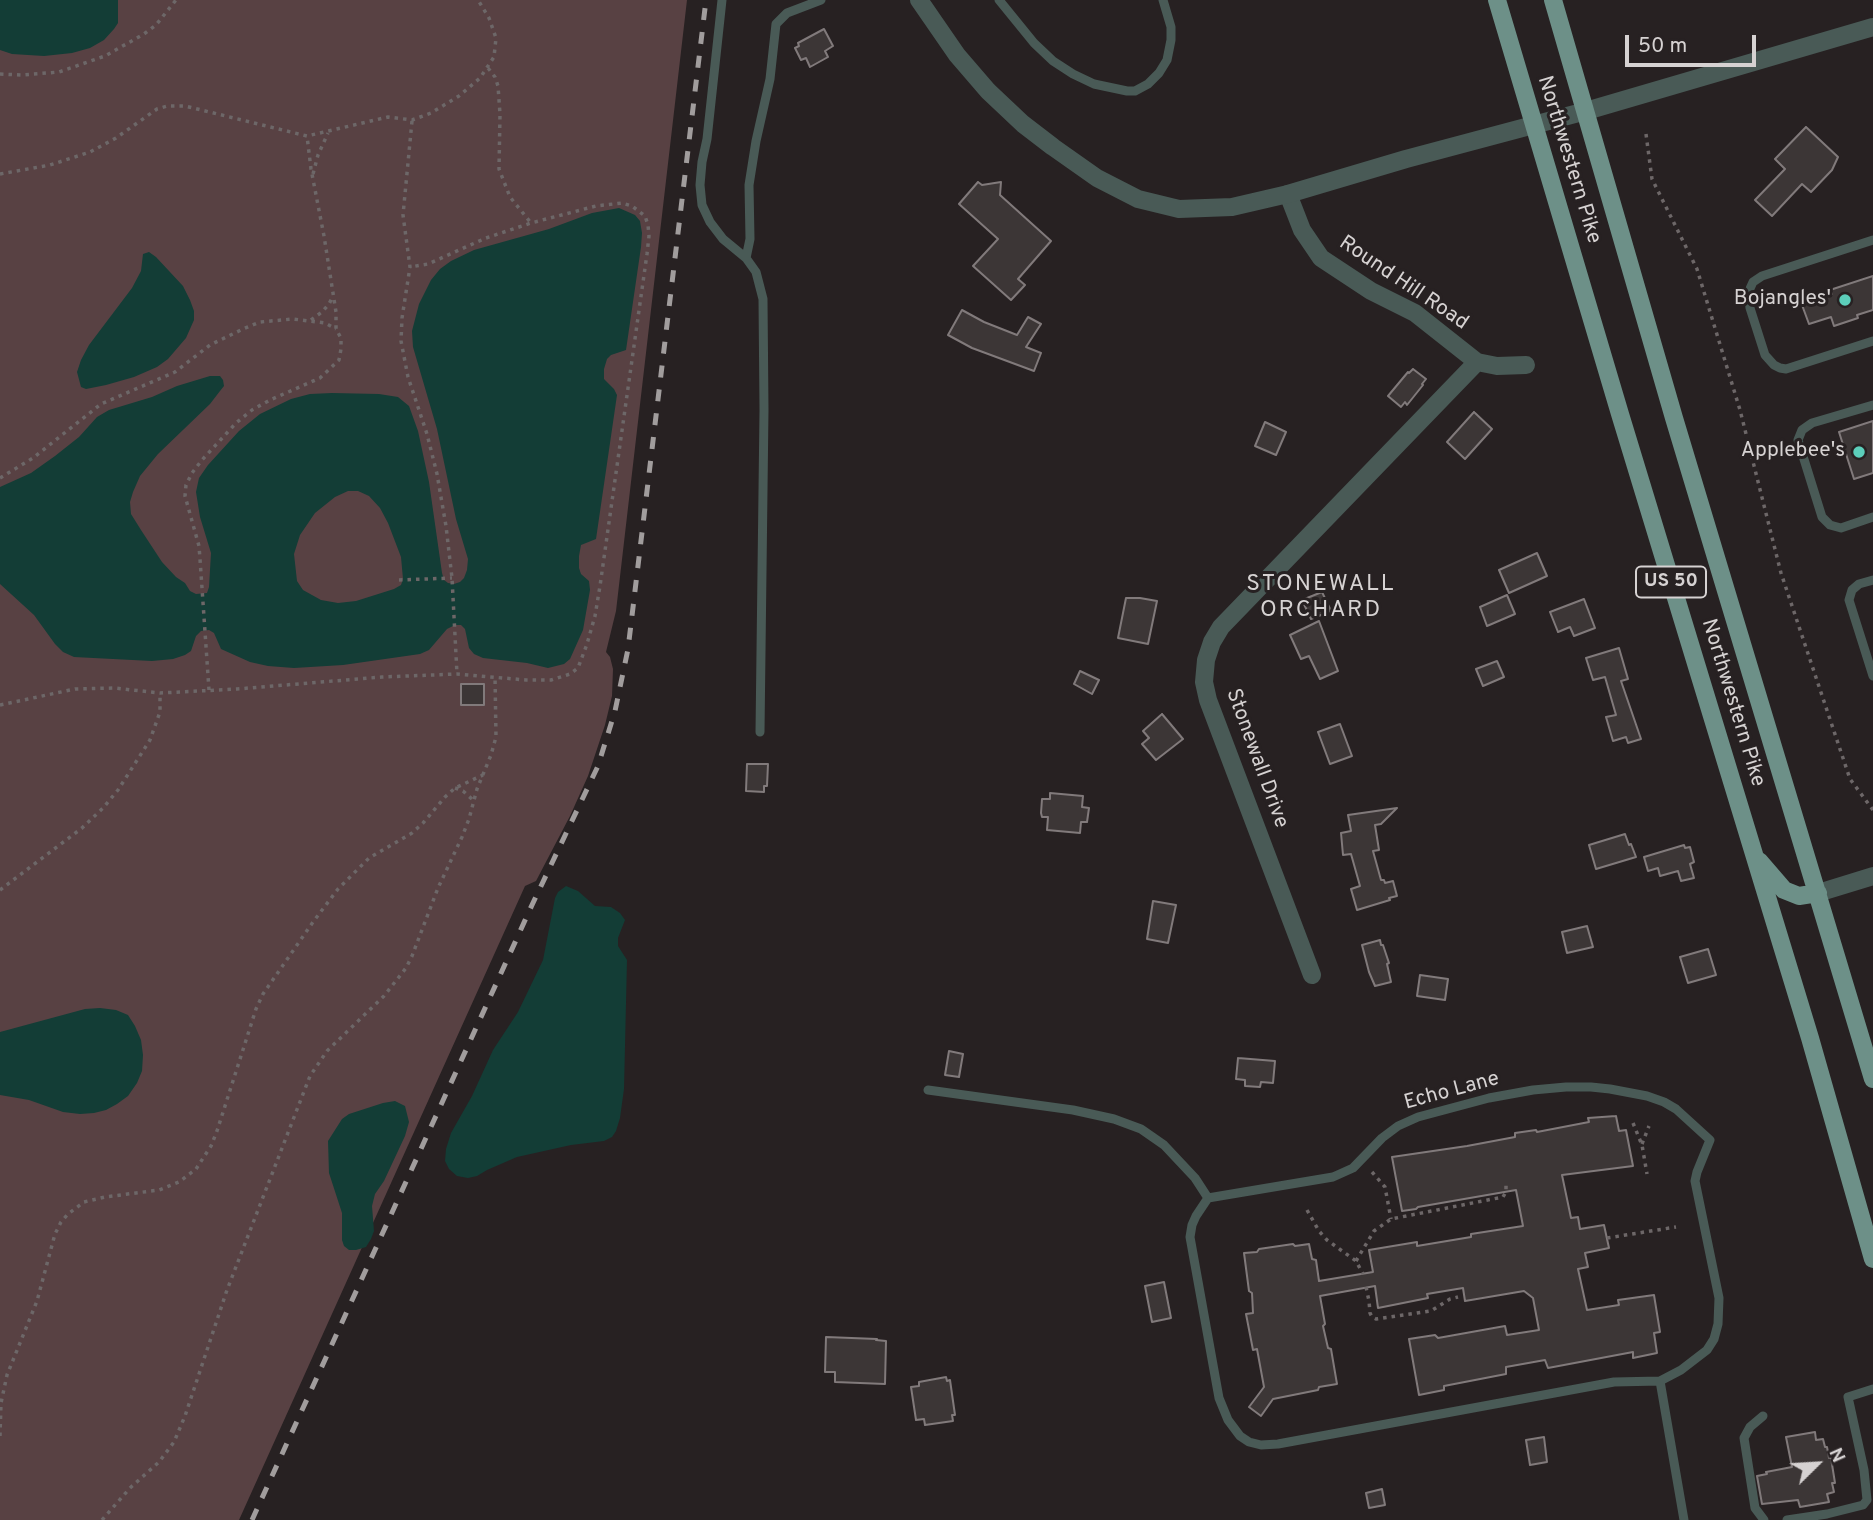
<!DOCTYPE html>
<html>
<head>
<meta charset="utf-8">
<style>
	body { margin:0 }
	#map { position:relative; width:1873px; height:1520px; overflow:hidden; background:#272122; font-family:Overpass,sans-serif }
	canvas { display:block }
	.north { position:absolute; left:1782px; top:1429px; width:70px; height:70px; -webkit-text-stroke:5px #272122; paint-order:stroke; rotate:66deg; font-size:19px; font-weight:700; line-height:28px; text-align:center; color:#d6d2d2 }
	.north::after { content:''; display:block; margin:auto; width:24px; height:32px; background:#d6d2d2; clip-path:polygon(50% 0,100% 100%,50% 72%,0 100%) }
	.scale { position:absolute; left:1625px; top:35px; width:131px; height:32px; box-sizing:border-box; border:4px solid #d6d2d2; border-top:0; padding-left:9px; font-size:21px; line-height:24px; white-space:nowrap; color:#d6d2d2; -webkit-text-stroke:5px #272122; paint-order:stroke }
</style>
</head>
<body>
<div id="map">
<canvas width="1873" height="1520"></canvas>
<div class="north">N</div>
<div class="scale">50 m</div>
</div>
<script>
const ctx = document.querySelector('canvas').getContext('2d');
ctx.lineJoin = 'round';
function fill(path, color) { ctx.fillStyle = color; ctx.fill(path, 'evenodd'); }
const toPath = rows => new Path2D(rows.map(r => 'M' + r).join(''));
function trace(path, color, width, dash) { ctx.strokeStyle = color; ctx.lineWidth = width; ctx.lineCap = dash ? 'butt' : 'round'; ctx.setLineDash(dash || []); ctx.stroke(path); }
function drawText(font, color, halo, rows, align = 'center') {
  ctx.font = font + ' Overpass,sans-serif'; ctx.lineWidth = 6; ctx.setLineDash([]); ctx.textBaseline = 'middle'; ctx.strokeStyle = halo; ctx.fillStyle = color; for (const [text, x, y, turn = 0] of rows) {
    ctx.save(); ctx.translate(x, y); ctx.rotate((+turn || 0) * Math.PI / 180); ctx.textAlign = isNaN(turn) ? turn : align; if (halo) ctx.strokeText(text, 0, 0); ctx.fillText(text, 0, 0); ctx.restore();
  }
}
const green = toPath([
	[0,0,687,0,616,611,606,652,610,657,613,669,612,696,605,725,588,776,570,816,536,881,525,886,239,1520,0,1520]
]);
const water = toPath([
	[0,0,118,0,118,23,114,29,104,40,90,48,72,53,44,56,12,54,0,50],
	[619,208,635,215,640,221,642,233,641,247,626,350,611,355,607,359,604,369,604,379,614,389,617,395,596,539,581,545,579,556,579,568,581,574,589,581,590,590,583,630,570,659,564,664,548,668,527,663,483,658,474,654,469,648,465,629,461,625,455,625,447,629,429,650,420,654,343,665,294,668,268,666,250,662,221,649,214,633,209,630,201,631,196,636,191,651,185,655,173,659,152,661,74,657,63,652,55,644,34,615,0,584,0,487,31,473,55,456,79,437,97,417,109,410,152,397,177,386,210,376,220,376,223,380,224,386,220,391,210,404,158,454,140,476,133,492,130,502,131,514,141,530,162,562,176,577,185,583,190,591,196,594,207,593,209,587,211,553,200,517,196,492,199,478,208,465,239,431,260,414,291,399,310,394,332,393,379,394,398,397,409,406,418,431,429,482,442,573,444,580,448,583,454,584,460,582,464,578,467,570,468,559,456,519,437,429,413,347,412,331,419,304,431,280,440,269,451,261,474,250,549,229,592,213],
	[348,491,358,491,369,496,380,508,388,523,401,557,403,579,401,585,394,589,356,601,338,603,321,600,303,590,297,581,294,554,300,535,315,513,335,497],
	[149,252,156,257,183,286,190,300,194,311,194,320,186,338,168,359,157,367,134,377,106,385,86,389,81,387,77,372,81,360,89,345,132,288,141,271,143,254],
	[566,886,578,891,595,906,611,907,620,913,625,920,618,938,618,946,627,960,624,1089,620,1118,616,1131,612,1137,604,1141,571,1145,517,1157,487,1170,477,1176,468,1178,457,1176,449,1169,445,1161,446,1149,451,1133,472,1096,493,1050,518,1012,543,960,555,898,558,892],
	[100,1008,116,1010,128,1015,135,1026,141,1040,143,1055,142,1071,137,1083,128,1096,117,1104,106,1110,94,1113,80,1114,63,1112,29,1100,0,1095,0,1032,85,1009],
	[395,1101,405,1106,409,1122,405,1136,384,1181,375,1194,372,1206,374,1231,371,1239,366,1247,356,1250,349,1250,344,1246,342,1240,342,1213,329,1173,328,1141,342,1119,349,1114,383,1103]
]);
const building = toPath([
	[824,29,833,46,825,51,828,57,810,67,806,58,801,60,795,48,799,46,798,43,824,29],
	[1806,127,1838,157,1832,170,1811,192,1802,184,1772,216,1755,200,1785,169,1775,159,1806,127],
	[978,182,982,185,1001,182,1000,195,1051,241,1018,279,1025,285,1011,300,973,266,998,239,959,204,978,182],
	[1873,276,1873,310,1857,315,1858,318,1834,326,1831,317,1809,324,1802,305,1832,294,1830,290,1873,276],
	[962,310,984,322,1017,335,1028,317,1041,324,1026,347,1041,353,1034,371,972,348,948,335,962,310],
	[1413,369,1426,379,1422,384,1423,385,1407,405,1405,402,1401,407,1388,396,1408,372,1409,373,1413,369],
	[1474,412,1492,429,1465,459,1447,442,1474,412],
	[1873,421,1873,473,1854,479,1839,432,1873,421],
	[1265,422,1286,432,1276,455,1255,446,1265,422],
	[1537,553,1547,576,1509,593,1499,570,1537,553],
	[1322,592,1331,611,1311,619,1302,600,1322,592],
	[1507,595,1515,614,1487,626,1480,607,1507,595],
	[1126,598,1140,598,1157,601,1148,644,1118,638,1126,598],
	[1584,599,1595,628,1574,636,1570,627,1558,632,1550,612,1584,599],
	[1319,621,1338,671,1320,679,1309,656,1301,659,1290,635,1319,621],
	[1619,648,1628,679,1621,681,1641,739,1628,743,1626,737,1613,741,1606,717,1616,715,1605,677,1593,680,1586,658,1619,648],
	[1497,661,1504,677,1483,686,1476,669,1497,661],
	[1080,671,1099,680,1092,694,1074,684,1080,671],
	[461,684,484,684,484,705,461,705,461,684],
	[1162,714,1183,739,1156,760,1142,744,1149,738,1143,731,1162,714],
	[1340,724,1352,756,1330,764,1318,732,1340,724],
	[747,764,768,764,767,786,764,786,764,792,746,791,747,764],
	[1050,793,1083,796,1082,807,1089,808,1087,822,1081,822,1080,833,1047,830,1048,817,1042,817,1041,813,1042,799,1050,799,1050,793],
	[1397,808,1381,824,1375,825,1379,850,1373,851,1381,880,1384,880,1385,883,1393,881,1397,896,1389,898,1390,900,1357,910,1351,889,1360,886,1351,854,1343,855,1341,833,1351,831,1348,815,1397,808],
	[1625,834,1629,845,1631,844,1636,857,1596,869,1589,845,1625,834],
	[1684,845,1685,848,1690,847,1694,862,1690,864,1694,878,1681,881,1678,871,1660,876,1658,868,1648,871,1644,857,1684,845],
	[1153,901,1176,905,1168,943,1147,939,1153,901],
	[1587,926,1593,947,1567,953,1562,932,1587,926],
	[1380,940,1381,945,1383,945,1389,963,1387,964,1391,982,1375,986,1369,972,1362,945,1380,940],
	[1708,949,1716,975,1688,983,1680,957,1708,949],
	[1420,975,1448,979,1445,1000,1417,996,1420,975],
	[949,1051,963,1054,959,1077,945,1075,949,1051],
	[1238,1058,1275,1061,1273,1083,1261,1082,1260,1087,1245,1086,1245,1080,1236,1079,1238,1058],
	[1616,1116,1619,1131,1626,1130,1633,1166,1562,1175,1571,1218,1578,1217,1580,1229,1604,1225,1609,1248,1585,1253,1588,1267,1578,1269,1587,1310,1619,1305,1618,1300,1654,1295,1660,1332,1654,1333,1657,1353,1633,1358,1633,1352,1548,1368,1545,1360,1506,1367,1506,1374,1444,1386,1444,1390,1419,1395,1409,1339,1435,1335,1438,1338,1505,1326,1507,1335,1539,1330,1533,1298,1524,1291,1465,1301,1463,1288,1427,1294,1428,1298,1378,1308,1375,1286,1320,1296,1325,1324,1323,1326,1328,1348,1331,1349,1337,1384,1319,1387,1318,1390,1273,1399,1261,1416,1249,1407,1264,1387,1257,1349,1253,1350,1246,1314,1253,1313,1252,1293,1249,1291,1244,1253,1257,1252,1259,1249,1293,1244,1295,1246,1309,1244,1312,1259,1316,1260,1319,1281,1373,1272,1369,1250,1417,1242,1417,1246,1471,1237,1471,1234,1523,1226,1516,1190,1418,1207,1416,1209,1402,1211,1392,1157,1467,1146,1515,1137,1515,1133,1536,1130,1537,1132,1589,1122,1588,1118,1616,1116],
	[1164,1282,1171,1318,1152,1322,1145,1286,1164,1282],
	[826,1337,877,1339,876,1340,886,1341,885,1384,835,1382,835,1372,825,1372,826,1337],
	[946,1377,947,1381,950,1380,955,1415,952,1415,953,1421,925,1425,924,1419,916,1420,911,1387,919,1386,919,1382,946,1377],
	[1815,1432,1816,1440,1823,1439,1825,1447,1827,1447,1829,1458,1831,1458,1835,1483,1832,1483,1834,1492,1827,1494,1829,1502,1800,1507,1798,1500,1762,1504,1757,1476,1767,1474,1766,1472,1792,1467,1786,1437,1815,1432],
	[1544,1437,1547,1462,1530,1465,1526,1440,1544,1437],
	[1382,1489,1385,1505,1369,1508,1366,1493,1382,1489]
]);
const path = toPath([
	[488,68,495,77,498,86,500,114,499,169,510,197,531,223],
	[0,74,22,75,59,72,105,56,144,34,156,25,176,0],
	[412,121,403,215,410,267,402,318,401,341,408,377,427,434,437,474,446,526,452,578,457,674],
	[1646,134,1652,179,1697,269,1740,410,1781,573,1850,779,1873,810],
	[0,174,50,165,90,152,116,138,157,109,167,106,185,106,307,136,388,117,412,120,431,113,459,96,480,78,494,57,496,38,489,18,478,0],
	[313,174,318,155,328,133],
	[311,320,322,312,329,304,333,296],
	[0,478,33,458,101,404,175,372,210,345,243,329,260,322,293,319,325,323,336,329],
	[399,580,452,578],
	[209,690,200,559,199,546,185,496,186,485,192,473,202,460,236,423,252,410,270,400,320,378,339,360,341,349,341,338,336,329,336,312,324,236,311,169,307,136],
	[0,705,75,689,114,688,160,693,237,689,382,677,457,674,526,680,551,680,570,674,578,668,587,644,595,616,600,586,647,254,649,236,648,225,645,216,632,206,622,203,596,206,531,223,486,238,428,264,410,267],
	[455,788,463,791,473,800],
	[0,890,82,828,103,808,118,790,150,740,160,712,160,693],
	[1633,1123,1642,1145,1647,1174],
	[1642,1144,1649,1126],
	[1372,1172,1385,1187,1391,1219],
	[1307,1210,1319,1231,1327,1240,1356,1261,1363,1274],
	[1607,1238,1676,1227],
	[1356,1261,1374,1231,1391,1219,1503,1197,1506,1192,1506,1185],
	[1366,1287,1369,1301,1370,1313,1372,1317,1376,1319,1431,1311,1450,1299,1458,1297],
	[0,1436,1,1403,7,1375,37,1301,55,1234,61,1222,68,1214,84,1202,105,1197,159,1190,179,1182,196,1169,211,1146,217,1131,256,1009,263,994,313,922,338,889,369,858,412,833,423,823,445,797,455,788,483,775],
	[102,1520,130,1488,159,1462,174,1442,185,1416,227,1290,310,1076,327,1051,384,996,406,968,412,956,438,888,462,837,469,819,477,789,491,755,496,737,495,676]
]);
const service = toPath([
	[722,0,707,139,702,162,700,185,702,205,710,222,723,239,746,258,756,272,763,299,764,410,760,732],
	[999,0,1034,43,1053,61,1073,74,1094,84,1127,91,1135,91,1148,84,1159,73,1167,60,1171,40,1171,27,1163,0],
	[1873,240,1762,276,1753,282,1748,293,1750,308,1765,355,1774,365,1780,368,1786,369,1873,341],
	[746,258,750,239,749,185,756,141,770,79,776,24,787,13,821,0],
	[1873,405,1812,423,1802,430,1798,440,1822,517,1830,525,1841,528,1873,517],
	[1873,580,1859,584,1852,590,1849,600,1873,676],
	[1566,1087,1591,1087,1610,1089,1647,1096,1664,1102,1676,1109,1710,1140,1697,1172,1695,1181,1719,1298,1718,1324,1714,1339,1707,1350,1681,1370,1660,1381,1614,1382,1278,1444,1261,1445,1249,1442,1240,1436,1228,1420,1219,1398,1190,1237,1192,1225,1196,1216,1208,1198,1333,1177,1353,1168,1382,1138,1398,1126,1418,1117,1489,1098,1533,1090,1566,1087],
	[928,1090,1073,1110,1114,1119,1141,1129,1164,1145,1195,1178,1208,1198],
	[1660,1381,1684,1520],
	[1763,1416,1750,1427,1744,1438,1755,1508,1764,1520],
	[1787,1520,1827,1514,1863,1505,1867,1500,1864,1470,1848,1397,1873,1389]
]);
const minor = toPath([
	[1586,111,1873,27],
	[1288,194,1302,230,1321,258,1371,291,1415,313,1477,362,1497,366,1526,365],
	[1818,893,1873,876],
	[1312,975,1208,700,1204,682,1206,660,1212,642,1221,627,1477,362]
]);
const tertiary = toPath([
	[919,0,957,55,988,91,1023,124,1053,147,1097,178,1138,199,1179,209,1232,207,1288,194,1406,159,1586,111]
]);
const primary = toPath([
	[1497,0,1620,414,1810,1038,1873,1259],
	[1553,0,1674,418,1873,1079],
	[1759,861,1784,890,1799,896,1818,893]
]);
const rail = toPath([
	[252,1520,532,905,598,766,615,711,628,649,706,0]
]);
const markers = [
	[1845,300,7,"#5cceba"],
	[1859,452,7,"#5cceba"]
];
const shields = [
	[1671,582,70]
];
const shieldNames = [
	["US 50",1671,582]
];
const streetNames = [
	["Northwestern Pike",1568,160,73],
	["Round Hill Road",1403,284,34],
	["Northwestern Pike",1732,703,73],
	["Stonewall Drive",1256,759,70],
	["Echo Lane",1452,1092,-15]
];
const poiNames = [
	["Bojangles'",1831,300],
	["Applebee's",1845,452]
];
const neighbourhoodNames = [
	["STONEWALL",1321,585],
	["ORCHARD",1321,611]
];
fill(green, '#584143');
fill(water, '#133d36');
fill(building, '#3c3636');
trace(building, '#817a7b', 2);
trace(path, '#6d6768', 3.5, [3.5, 5]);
trace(service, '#495a56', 9);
trace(minor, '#495a56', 18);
trace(tertiary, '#495a56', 18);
trace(primary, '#6d9088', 18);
trace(rail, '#a19d9d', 5, [12, 12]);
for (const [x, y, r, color] of markers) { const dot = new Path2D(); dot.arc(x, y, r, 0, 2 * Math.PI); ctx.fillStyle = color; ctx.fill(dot); trace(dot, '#272122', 2.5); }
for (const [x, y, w] of shields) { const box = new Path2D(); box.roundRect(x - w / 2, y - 15.5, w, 31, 5); ctx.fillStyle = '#272122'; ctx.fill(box); trace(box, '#d6d2d2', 2); }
drawText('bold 19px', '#d6d2d2', null, shieldNames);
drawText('21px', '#d6d2d2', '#272122', streetNames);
drawText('21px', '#d6d2d2', '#272122', poiNames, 'right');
ctx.letterSpacing = '2px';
drawText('23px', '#d6d2d2', '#272122', neighbourhoodNames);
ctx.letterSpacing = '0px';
</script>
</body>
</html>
